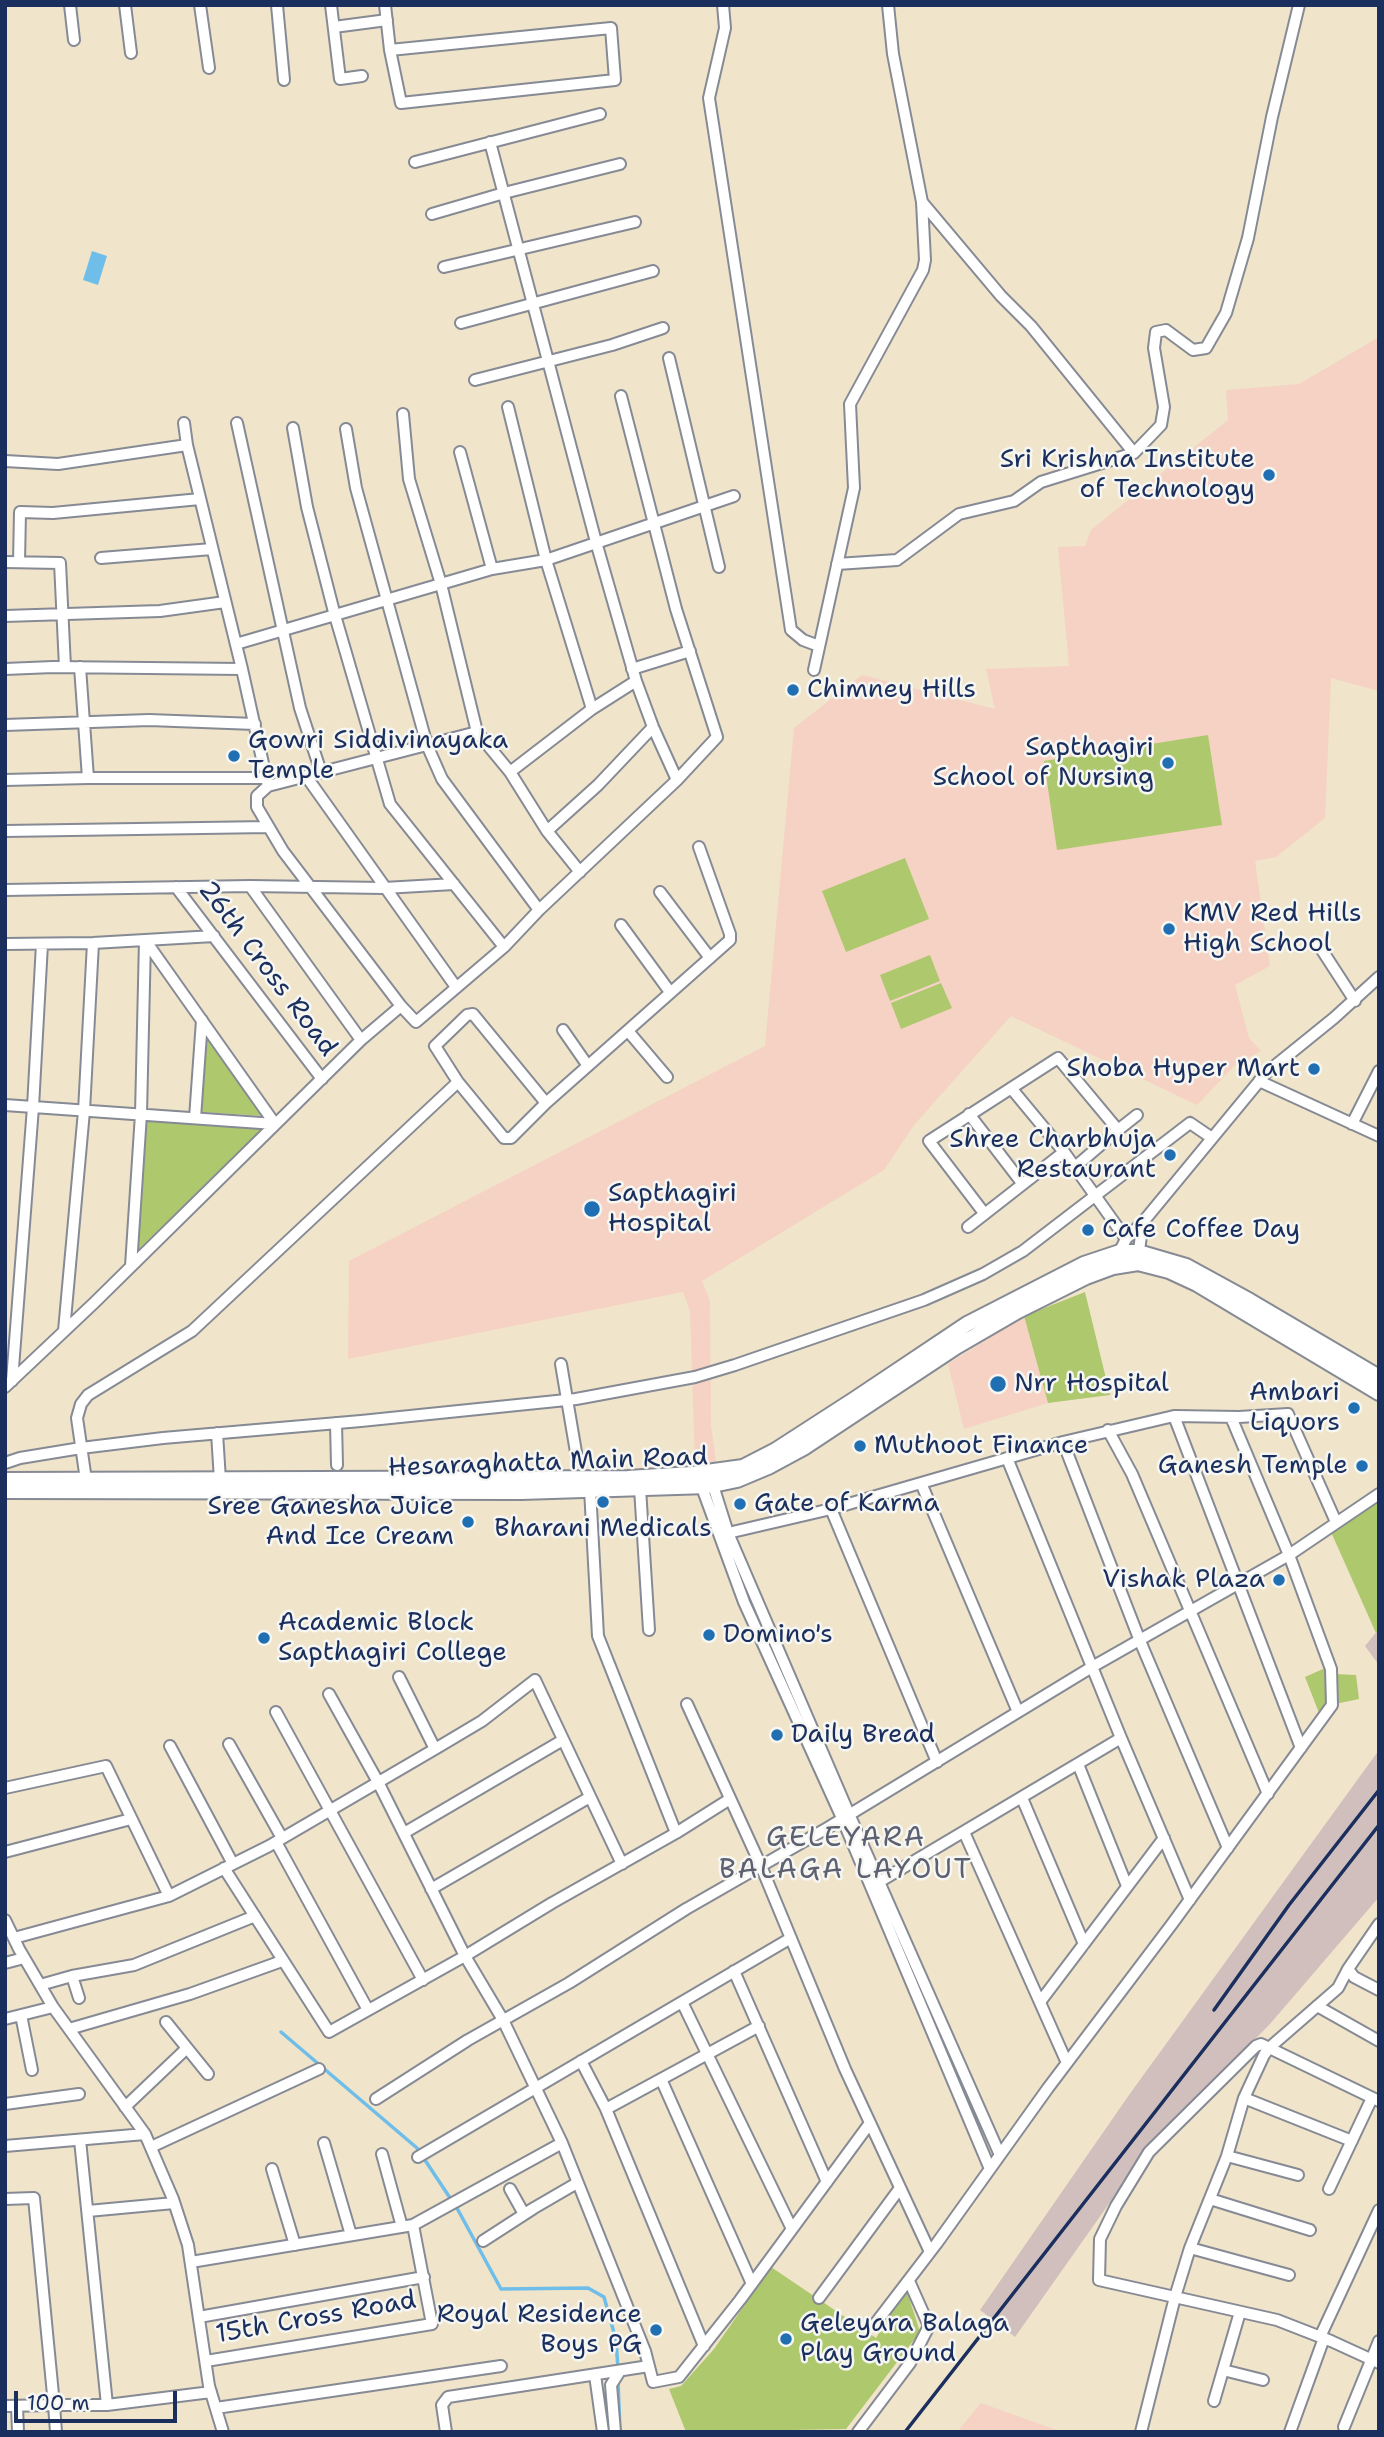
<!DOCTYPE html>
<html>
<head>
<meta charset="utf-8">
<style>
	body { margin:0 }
	#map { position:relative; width:1384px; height:2437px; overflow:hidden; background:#f0e4ca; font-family:"Shantell Sans",sans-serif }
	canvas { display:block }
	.frame { position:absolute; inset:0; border:7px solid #1b2f5e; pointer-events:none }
	.scale { position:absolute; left:14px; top:2391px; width:163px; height:32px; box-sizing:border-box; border:4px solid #1b2f5e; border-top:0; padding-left:9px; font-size:21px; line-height:24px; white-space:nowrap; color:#1b2f5e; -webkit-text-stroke:5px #f6f6f2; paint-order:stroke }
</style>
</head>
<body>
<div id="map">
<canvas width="1384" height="2437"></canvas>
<div class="frame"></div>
<div class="scale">100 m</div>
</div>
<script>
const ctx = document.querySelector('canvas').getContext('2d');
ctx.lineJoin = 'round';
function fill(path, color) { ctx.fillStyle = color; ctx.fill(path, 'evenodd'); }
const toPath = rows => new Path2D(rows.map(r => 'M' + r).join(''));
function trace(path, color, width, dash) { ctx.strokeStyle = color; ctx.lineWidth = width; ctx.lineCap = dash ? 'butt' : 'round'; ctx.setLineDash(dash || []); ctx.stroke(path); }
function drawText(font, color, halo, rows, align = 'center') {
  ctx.font = font + ' "Shantell Sans",sans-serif'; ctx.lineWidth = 5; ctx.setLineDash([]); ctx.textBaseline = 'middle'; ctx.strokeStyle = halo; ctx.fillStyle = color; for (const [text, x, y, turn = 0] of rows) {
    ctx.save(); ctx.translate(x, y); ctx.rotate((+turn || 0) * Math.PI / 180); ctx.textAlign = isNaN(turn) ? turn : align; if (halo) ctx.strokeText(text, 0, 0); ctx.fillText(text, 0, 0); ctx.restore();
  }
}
const built = toPath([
	[1379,337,1379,691,1331,678,1325,818,1276,857,1255,861,1270,966,1235,985,1249,1038,1261,1051,1235,1065,1197,1105,1011,1016,914,1125,884,1170,702,1281,710,1301,711,1425,716,1462,695,1463,690,1311,683,1292,348,1359,349,1261,765,1046,794,728,862,675,995,709,986,669,1069,666,1058,547,1085,546,1091,530,1228,420,1226,390,1299,384],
	[1024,1316,1048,1403,964,1429,948,1364],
	[981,2403,1062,2432,957,2432]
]);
const industrial = toPath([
	[1379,1629,1379,1665,1365,1646],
	[1379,1750,1379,1897,1270,2024,1149,2147,1015,2337,980,2310,1129,2095]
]);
const green = toPath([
	[1208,735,1222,825,1057,850,1044,761],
	[905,858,929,919,846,952,822,891],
	[930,955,940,981,890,1001,880,975],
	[941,983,952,1008,901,1029,891,1003],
	[205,1031,265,1116,201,1112],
	[147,1119,263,1128,136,1252],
	[1085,1292,1110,1395,1048,1403,1024,1316],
	[1379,1500,1379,1629,1376,1633,1331,1532],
	[1323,1669,1330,1670,1330,1704,1321,1718,1305,1677],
	[1334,1674,1356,1675,1359,1699,1335,1704],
	[771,2267,876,2338,906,2288,920,2332,846,2429,686,2432,669,2389,681,2386,714,2349]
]);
const water = toPath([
	[92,251,107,256,98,285,83,280]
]);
const stream = toPath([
	[281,2032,417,2148,458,2210,501,2289,588,2288,604,2297,616,2340,618,2369],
	[618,2380,620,2432]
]);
const minor = toPath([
	[70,5,74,40],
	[125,5,131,53],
	[200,5,209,68],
	[277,5,284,80],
	[331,5,340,79,362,76],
	[385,5,390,50,611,28,615,80,401,103,390,50],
	[723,5,725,28,709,98,791,630,803,640,819,646],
	[334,27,387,20],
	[490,142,596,542,636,681,653,727,677,780],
	[415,162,600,114],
	[922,202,1001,296,1031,326,1134,453],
	[432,214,504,193,620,164],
	[444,267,635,222],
	[461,323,653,271],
	[669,358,719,567],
	[475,380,612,345,663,328],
	[508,407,546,560,592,709],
	[403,414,409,479,441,584,477,732,510,772,547,831,580,872],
	[184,423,187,445,242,669,268,786,257,796,257,807,283,851,401,1006,416,1022,504,947,539,910,677,780,717,737,676,609,621,396],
	[237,423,300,708,321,772],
	[293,428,307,507,334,612,390,804,504,947],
	[346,429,356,488,427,745,442,779,539,910],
	[460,452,492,569],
	[5,461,58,464,187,445],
	[101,558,212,549],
	[5,562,60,563,65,667],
	[19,562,20,512,53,513,200,499],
	[837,564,897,560,959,514,1014,501,1041,482,1134,453,1161,425,1164,407,1154,348,1156,332,1166,330,1193,350,1206,348,1226,313,1248,238,1272,117,1299,5],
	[5,616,160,611,225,602],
	[236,644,492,569,546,560,734,496],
	[80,667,88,778],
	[5,669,53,667,242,669],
	[632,669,690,651],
	[814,670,854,488,850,404,923,270,925,260,922,202,893,54,888,5],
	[5,725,149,720,255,724],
	[510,772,592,709,636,681],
	[306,776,456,987],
	[5,780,88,778,266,778],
	[268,786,477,732],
	[5,831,268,827],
	[547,831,598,785,653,727],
	[250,886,384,888,454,884],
	[176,887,322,1079],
	[5,890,250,886,361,1040],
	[660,892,710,958],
	[621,925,670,992],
	[145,940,275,1124],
	[5,944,93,943,214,936],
	[1318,944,1355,1001],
	[563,1030,588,1066],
	[628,1031,667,1077],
	[1259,1081,1379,1136],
	[1011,1088,1064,1152,1126,1239],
	[546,1103,473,1014,467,1015,435,1046,458,1082,504,1138,511,1138,546,1103,730,940,730,934,699,847],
	[5,1105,275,1124],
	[969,1114,1022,1183],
	[195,1118,202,1020],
	[1352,1124,1379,1071],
	[1118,1130,1137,1115],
	[984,1213,929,1141,1058,1058,1118,1130,1075,1167],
	[968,1227,1064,1152],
	[1117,1257,1126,1239,1143,1222,1266,1073,1334,1018,1379,977],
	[1138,1257,1143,1222],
	[131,1266,141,1114,145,940],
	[64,1331,84,1111,93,943],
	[561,1364,577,1458],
	[12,1381,33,1107,42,944],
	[5,1387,94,1303,361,1040,401,1006],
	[1174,1416,1301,1748],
	[336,1423,337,1465],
	[1108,1430,1132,1474,1268,1794],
	[217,1433,220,1480],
	[1063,1442,1140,1641,1228,1848],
	[1007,1458,1121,1738,1190,1900],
	[5,1463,20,1458,81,1448,163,1438,361,1421,576,1399,695,1377,735,1365,924,1300,983,1274,1023,1251,1190,1123,1212,1138],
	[711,1479,728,1533,849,1814,1000,2155],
	[86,1480,77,1418,81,1404,88,1395,192,1331,458,1082],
	[700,1482,744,1602,842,1818,990,2169],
	[921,1483,1018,1712],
	[640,1488,649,1630],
	[590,1489,598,1636,676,1833],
	[831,1509,937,1762],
	[728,1533,831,1509,1063,1442,1174,1416,1239,1417,1288,1414,1336,1522],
	[399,1677,435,1749],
	[329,1694,378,1782,465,1956,503,2020,562,2143,645,2351,653,2382,679,2377,740,2300,870,2123],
	[687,1704,761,1866,845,2069,930,2252],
	[276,1712,423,1980],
	[229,1744,282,1838],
	[170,1746,233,1864],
	[1078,1764,1127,1886],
	[5,1788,106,1766,169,1896],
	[1022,1798,1084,1944],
	[964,1832,1067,2063],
	[404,1833,563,1740],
	[276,1842,368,2010],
	[5,1852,131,1819],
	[224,1868,329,2032,465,1956,552,1903,676,1833,730,1799],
	[879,1882,1121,1738],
	[431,1889,590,1797],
	[5,1920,19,1949,53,2007,145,2134,173,2199,188,2245,209,2386,223,2432],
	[14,1938,169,1896,269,1846,435,1749,482,1721,535,1680,622,1864],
	[5,1963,24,1958],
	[1348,1969,1354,1977,1379,1990],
	[734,1971,827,2182],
	[72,1976,79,1998],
	[40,1985,72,1976,134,1965,255,1916],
	[682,2002,792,2229],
	[1040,2002,1164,1838],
	[1317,2006,1379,2041],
	[21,2015,32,2070],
	[5,2019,53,2007],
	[166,2022,208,2074],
	[69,2029,190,1994,282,1961],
	[581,2061,606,2109,704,2346],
	[661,2079,752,2284],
	[1244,2098,1352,2141],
	[376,2099,468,2040,569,1983,686,1909,829,1827,1092,1667,1289,1555,1379,1494],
	[1379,2101,1261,2044,1256,2046,1149,2152,1116,2206,1100,2239,1099,2280,1277,2320,1331,2341,1379,2363],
	[5,2104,79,2094],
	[125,2107,186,2049],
	[606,2109,759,2026],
	[324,2143,351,2235],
	[5,2146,145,2134],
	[151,2147,319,2069],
	[382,2154,402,2227],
	[1227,2156,1298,2175],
	[418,2157,791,1938],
	[272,2169,295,2245],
	[510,2189,524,2214],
	[1329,2189,1372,2098],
	[5,2199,34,2198,54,2405,5,2406],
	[1210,2199,1310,2230],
	[88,2211,174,2203],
	[483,2241,534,2208,577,2183],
	[1190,2248,1289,2275],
	[191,2262,413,2225,562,2143],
	[819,2298,900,2188],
	[199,2317,424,2277],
	[875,2324,937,2243,1048,2088,1172,1924,1332,1705,1331,1669,1289,1555,1231,1417],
	[1320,2337,1379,2210],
	[206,2361,432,2324,413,2225],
	[1223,2370,1263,2380],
	[595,2375,603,2432],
	[1214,2401,1240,2312],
	[107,2405,211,2392],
	[17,2406,18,2432],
	[216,2408,501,2366],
	[1344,2427,1379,2341],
	[56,2432,54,2405,107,2405,80,2140],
	[446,2432,442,2405,448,2397,649,2366],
	[615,2432,611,2385,620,2371],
	[858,2432,910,2363,929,2326,909,2281],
	[1141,2432,1175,2297,1190,2248,1227,2156,1244,2098,1264,2055,1269,2048,1338,1988,1348,1969,1379,1924],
	[1290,2432,1324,2338]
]);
const major = toPath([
	[5,1480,628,1478,692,1474,743,1467,776,1450,855,1399,967,1324,1084,1264,1120,1252,1138,1252,1186,1266,1250,1301,1379,1377],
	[5,1491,521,1492,708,1486,737,1480,768,1467,805,1447,956,1347,1018,1311,1086,1277,1113,1267,1138,1263,1169,1271,1197,1284,1379,1393]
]);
const rail = toPath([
	[1214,2010,1289,1905,1379,1790],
	[905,2432,1379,1825]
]);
const markers = [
	[1269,475,7,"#1f6fb2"],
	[793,690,7,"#1f6fb2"],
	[234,756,7,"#1f6fb2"],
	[1168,763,7,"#1f6fb2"],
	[1169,929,7,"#1f6fb2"],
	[1314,1069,7,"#1f6fb2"],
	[1170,1155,7,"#1f6fb2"],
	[592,1209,9,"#1f6fb2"],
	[1088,1230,7,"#1f6fb2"],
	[998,1384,9,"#1f6fb2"],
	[1354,1408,7,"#1f6fb2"],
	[860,1446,7,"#1f6fb2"],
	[1362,1466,7,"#1f6fb2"],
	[603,1502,7,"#1f6fb2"],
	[740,1504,7,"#1f6fb2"],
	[468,1522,7,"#1f6fb2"],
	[1279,1580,7,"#1f6fb2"],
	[709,1635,7,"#1f6fb2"],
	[264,1638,7,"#1f6fb2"],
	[777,1735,7,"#1f6fb2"],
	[656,2330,7,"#1f6fb2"],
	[786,2339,7,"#1f6fb2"]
];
const poiNames = [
	["Sri Krishna Institute",1255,460,"right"],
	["of Technology",1255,490,"right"],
	["Chimney Hills",807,690],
	["Gowri Siddivinayaka",248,741],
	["Temple",248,771],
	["Sapthagiri",1154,748,"right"],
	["School of Nursing",1154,778,"right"],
	["KMV Red Hills",1183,914],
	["High School",1183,944],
	["Shoba Hyper Mart",1300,1069,"right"],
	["Shree Charbhuja",1156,1140,"right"],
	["Restaurant",1156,1170,"right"],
	["Sapthagiri",608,1194],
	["Hospital",608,1224],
	["Cafe Coffee Day",1102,1230],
	["Nrr Hospital",1014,1384],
	["Ambari",1340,1393,"right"],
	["Liquors",1340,1423,"right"],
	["Muthoot Finance",874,1446],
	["Ganesh Temple",1348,1466,"right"],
	["Gate of Karma",754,1504],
	["Sree Ganesha Juice",454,1507,"right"],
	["And Ice Cream",454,1537,"right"],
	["Bharani Medicals",603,1529,"center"],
	["Vishak Plaza",1265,1580,"right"],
	["Academic Block",278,1623],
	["Sapthagiri College",278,1653],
	["Domino's",723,1635],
	["Daily Bread",791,1735],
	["Royal Residence",642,2315,"right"],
	["Boys PG",642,2345,"right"],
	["Geleyara Balaga",800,2324],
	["Play Ground",800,2354]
];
const streetNames = [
	["26th Cross Road",267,969,53],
	["Hesaraghatta Main Road",548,1463,-2],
	["15th Cross Road",316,2318,-10]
];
const neighbourhoodNames = [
	["GELEYARA",846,1839],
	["BALAGA LAYOUT",846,1871]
];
fill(built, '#f5d2c3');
fill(industrial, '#d1bfbd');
fill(green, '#aec86e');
fill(water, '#6fbeea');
trace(stream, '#6fbeea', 3.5);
trace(minor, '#868a94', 14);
trace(major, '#868a94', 18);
trace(minor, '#fff', 10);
trace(major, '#fff', 14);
trace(rail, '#1b2f5e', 3.5);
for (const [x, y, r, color] of markers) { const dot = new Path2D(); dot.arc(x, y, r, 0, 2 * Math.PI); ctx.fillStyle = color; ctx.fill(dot); trace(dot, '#f6f6f2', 2.5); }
drawText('26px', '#1b2f5e', '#f6f6f2', poiNames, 'left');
drawText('26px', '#1b2f5e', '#f6f6f2', streetNames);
ctx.letterSpacing = '2px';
drawText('28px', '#5d6071', '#f6f6f2', neighbourhoodNames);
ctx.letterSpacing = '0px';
</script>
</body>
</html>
